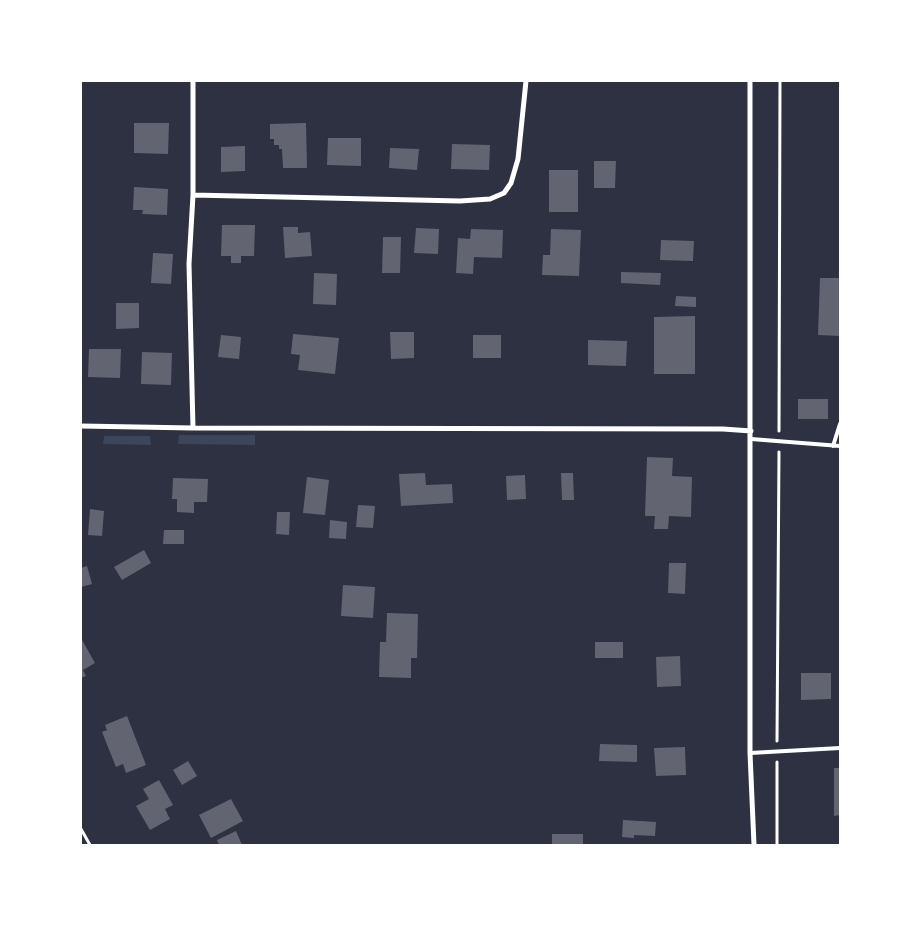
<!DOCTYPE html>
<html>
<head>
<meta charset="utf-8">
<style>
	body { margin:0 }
	#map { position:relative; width:921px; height:926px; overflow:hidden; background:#2d3142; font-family:"Exo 2",sans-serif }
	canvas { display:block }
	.frame { position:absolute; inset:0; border:82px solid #fff; pointer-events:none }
</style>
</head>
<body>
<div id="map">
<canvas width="921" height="926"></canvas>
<div class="frame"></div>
</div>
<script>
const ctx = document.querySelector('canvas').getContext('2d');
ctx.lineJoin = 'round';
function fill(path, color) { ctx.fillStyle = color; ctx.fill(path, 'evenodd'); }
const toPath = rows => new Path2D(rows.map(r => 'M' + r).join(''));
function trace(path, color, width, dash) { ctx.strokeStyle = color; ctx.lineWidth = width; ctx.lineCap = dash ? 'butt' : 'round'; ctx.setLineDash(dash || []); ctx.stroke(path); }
const green = toPath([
	[179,435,255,435,255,445,178,444],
	[104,436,150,436,151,445,103,444]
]);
const building = toPath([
	[134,123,169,123,168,154,134,153],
	[306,123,307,168,283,168,282,149,279,149,279,145,274,145,274,139,270,139,270,124],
	[328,138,361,138,361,166,327,165],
	[452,144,490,145,489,170,451,169],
	[245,146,245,171,221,172,221,147],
	[390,148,419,149,417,170,389,168],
	[594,161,616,161,615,188,594,188],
	[549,170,578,170,578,212,549,212],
	[134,187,168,189,167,215,142,214,143,210,133,210],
	[222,225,255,225,254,256,241,256,241,263,231,263,231,256,221,256],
	[283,227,298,227,298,233,310,232,312,256,285,258],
	[416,228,439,229,438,254,414,253],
	[471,229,503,230,502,258,474,257,473,274,456,273,458,238,470,239],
	[551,229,581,230,579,276,542,275,543,255,550,255],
	[383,237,401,237,400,273,382,273],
	[661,240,694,241,693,261,660,260],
	[153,253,173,254,171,284,151,283],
	[621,272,661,273,660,285,621,283],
	[314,273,337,274,336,305,313,304],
	[820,278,840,278,840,336,818,335],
	[676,296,696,297,696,307,675,306],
	[116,303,139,303,139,328,116,329],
	[695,316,695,374,654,374,654,317],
	[390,332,414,332,414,358,391,359],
	[293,334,339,338,335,374,298,370,300,355,291,354],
	[221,335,241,337,239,359,218,357],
	[473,335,501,335,501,358,473,358],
	[588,340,627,341,626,366,588,365],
	[89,349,121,349,120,378,88,377],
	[142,352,172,353,171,385,141,384],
	[798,399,828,399,828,419,798,419],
	[647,457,673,458,672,476,692,477,691,517,669,516,668,529,654,529,655,516,645,516],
	[425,473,426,485,452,484,453,503,401,506,399,474],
	[561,473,573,473,574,500,562,500],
	[525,475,526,499,507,500,506,476],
	[307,477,329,480,325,515,303,513],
	[173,478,208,479,207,502,194,502,194,513,177,512,177,499,172,499],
	[358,505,375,506,373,528,356,527],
	[90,509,104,511,102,536,88,535],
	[277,512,290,512,289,535,276,534],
	[330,520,347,522,346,539,329,538],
	[164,530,184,530,184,544,163,544],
	[144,550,151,563,122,580,114,567],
	[669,563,686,563,685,594,668,593],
	[87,566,92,584,81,587,81,568],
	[343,585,375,587,373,618,341,616],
	[387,613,418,614,417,658,411,658,411,678,379,677,380,642,386,642],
	[81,638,95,663,83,670,86,676,81,678],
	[595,642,623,642,623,658,595,658],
	[680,656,681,686,657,687,656,657],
	[801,673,831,673,831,699,801,700],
	[127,716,146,765,126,773,123,764,116,767,102,732,107,730,105,725],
	[600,744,637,745,637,762,599,761],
	[685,747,686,775,656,776,654,748],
	[188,761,197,776,182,785,173,770],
	[834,768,840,768,840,815,834,816],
	[159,780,173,805,165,809,170,819,150,830,136,806,149,799,143,789],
	[231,799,243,821,211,838,199,815],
	[623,820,656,822,655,836,634,835,634,838,622,837],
	[236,831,242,845,219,845,217,840],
	[552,834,583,834,583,845,552,845]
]);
const path = toPath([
	[779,431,780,81],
	[777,741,779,452],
	[81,829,90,845],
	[777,845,777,762]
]);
const service = toPath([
	[751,439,840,446],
	[833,446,840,424],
	[750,753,840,748]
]);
const minor = toPath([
	[750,81,750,753,754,845],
	[193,195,460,201,490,199,504,193,511,183,518,159,526,81],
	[81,426,193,428,723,429,751,431],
	[193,428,189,264,193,195,193,81]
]);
fill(green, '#3c4559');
fill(building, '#626471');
trace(path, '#fff', 3);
trace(service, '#fff', 4);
trace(minor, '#fff', 5);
</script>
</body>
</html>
